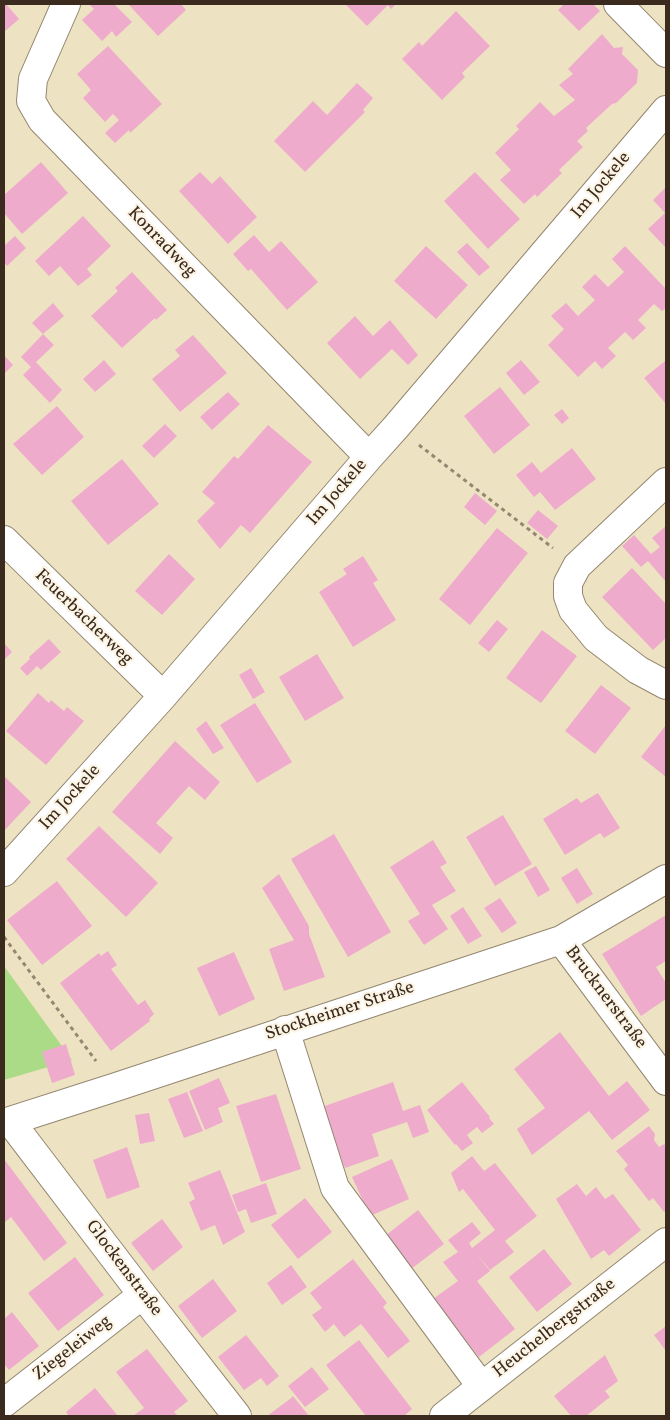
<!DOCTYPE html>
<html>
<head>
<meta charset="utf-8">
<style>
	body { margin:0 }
	#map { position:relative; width:670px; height:1420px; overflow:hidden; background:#ede3c2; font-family:Vollkorn,serif }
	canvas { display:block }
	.frame { position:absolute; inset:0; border:5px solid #3b2a1e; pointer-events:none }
</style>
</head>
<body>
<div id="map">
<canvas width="670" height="1420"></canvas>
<div class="frame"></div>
</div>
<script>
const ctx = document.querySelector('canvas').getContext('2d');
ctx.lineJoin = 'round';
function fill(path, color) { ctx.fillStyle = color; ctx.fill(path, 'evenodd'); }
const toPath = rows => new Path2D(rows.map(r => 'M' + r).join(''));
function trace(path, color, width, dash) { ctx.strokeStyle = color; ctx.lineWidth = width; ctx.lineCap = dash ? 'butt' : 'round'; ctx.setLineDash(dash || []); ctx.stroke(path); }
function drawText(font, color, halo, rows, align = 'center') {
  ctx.font = font + ' Vollkorn,serif'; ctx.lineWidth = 4.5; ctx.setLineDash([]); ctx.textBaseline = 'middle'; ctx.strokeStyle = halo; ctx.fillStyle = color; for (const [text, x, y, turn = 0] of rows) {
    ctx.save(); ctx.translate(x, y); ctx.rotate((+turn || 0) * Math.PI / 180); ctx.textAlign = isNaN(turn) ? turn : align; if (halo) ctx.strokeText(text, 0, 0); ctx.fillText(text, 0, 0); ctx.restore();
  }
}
const green = toPath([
	[4,966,72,1060,4,1080]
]);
const building = toPath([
	[4,4,6,4,19,19,4,32],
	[89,4,114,4,132,22,116,37,112,31,102,41,82,20,94,9],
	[128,4,181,4,186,10,158,36],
	[345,4,396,4,391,9,388,5,367,26],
	[564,4,593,4,600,11,579,31,558,10],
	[456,11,490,46,462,73,465,77,442,100,402,59,419,42,422,46],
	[602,34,614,48,623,47,622,54,638,70,637,83,616,103,612,104,586,128,588,131,577,141,583,147,559,170,562,173,537,197,535,194,524,204,500,180,511,170,495,153,519,129,516,126,540,102,554,116,575,100,559,85,573,74,568,69],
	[108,46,162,104,130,133,129,130,115,143,105,133,119,120,113,114,105,122,83,98,91,90,77,74],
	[357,83,373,98,363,110,365,112,305,172,274,141,313,101,327,115],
	[41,162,68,193,22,234,4,213,4,195],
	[200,172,212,184,220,176,257,217,228,244,179,191],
	[475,172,520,219,488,249,444,201],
	[666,187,666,248,648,229,665,213,653,200],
	[83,216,111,246,87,269,92,275,78,286,60,266,49,276,35,261],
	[254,235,269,252,281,241,318,282,287,310,251,269,248,271,233,254],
	[15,236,26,248,7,266,4,262,4,246],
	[467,243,490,267,479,276,457,252],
	[426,246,468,285,436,319,394,281],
	[625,246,666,289,666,308,662,311,654,304,638,320,646,328,633,340,625,332,608,348,616,356,602,369,595,361,578,377,548,345,564,329,551,316,566,303,578,316,595,300,582,287,595,274,608,287,624,272,612,259],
	[132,272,167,310,156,320,155,318,122,348,91,316,118,291,115,288],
	[53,303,64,316,43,334,54,345,36,362,62,390,50,403,23,375,31,367,21,357,43,334,32,323],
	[355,316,373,336,390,320,418,355,408,365,392,349,360,379,327,343],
	[193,335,227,373,180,412,152,379,180,356,175,350],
	[4,355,13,365,4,374],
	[104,360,116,374,95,392,83,379],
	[521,360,540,382,524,395,506,373],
	[665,361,666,363,666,404,644,378],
	[500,387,530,425,494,454,464,416],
	[228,392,240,404,212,430,200,417],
	[57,406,84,437,42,475,13,444],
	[562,409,569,418,562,424,554,415],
	[165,424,177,436,154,458,142,446],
	[268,425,312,462,250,533,241,525,220,549,197,521,215,503,202,492,234,456,238,459],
	[572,448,596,479,555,510,540,492,534,497,516,475,532,462,541,473],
	[122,459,159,504,108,545,71,501],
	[475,493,497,511,485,525,464,507],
	[538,510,558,526,547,539,527,523],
	[666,526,666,582,648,561,641,567,622,546,634,535,651,554,660,547,652,538],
	[497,528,528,553,470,625,439,599],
	[169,554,195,579,162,615,135,591],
	[363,556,378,580,373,583,396,620,353,647,319,592,347,574,343,569],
	[632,568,666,604,666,638,653,650,602,597],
	[497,620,508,629,489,652,478,643],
	[542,630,577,656,541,703,506,678],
	[49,639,61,652,41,670,37,666,27,676,20,668,30,659,29,657],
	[4,643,12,652,4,660],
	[317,654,344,698,305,721,279,677],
	[251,668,265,692,253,699,239,675],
	[601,685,631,708,595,754,565,731],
	[38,693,49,703,51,700,64,711,67,707,84,721,46,765,6,731],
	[255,703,292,762,257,783,220,725],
	[206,721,224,748,213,754,196,729],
	[666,725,666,777,641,757],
	[175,741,220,782,205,800,189,786,156,823,173,838,160,854,112,812],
	[4,776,31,802,4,831],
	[598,793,620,828,604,838,600,833,565,855,543,819,577,798,581,803],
	[503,815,532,864,495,886,466,837],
	[99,826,158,883,126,917,66,859],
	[334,834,391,932,348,957,291,859],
	[433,840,447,863,440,867,456,891,432,905,448,929,424,945,408,921,420,914,390,867],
	[536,866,550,890,538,897,524,872],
	[577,868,593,894,577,904,561,878],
	[279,874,309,926,309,934,325,977,284,991,269,949,294,940,262,888],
	[57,881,92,926,42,965,7,920],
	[500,898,517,923,502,933,484,908],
	[463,907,482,936,468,944,450,916],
	[666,915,666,961,656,967,666,983,666,999,641,1016,602,954],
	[108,951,117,965,111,969,138,1005,145,1000,154,1014,149,1019,150,1021,111,1051,60,983,99,953,101,956],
	[234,952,255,999,219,1016,197,968],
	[560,1032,609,1096,627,1081,650,1110,612,1140,589,1111,532,1155,517,1129,545,1108,514,1069],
	[66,1044,75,1075,52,1083,42,1052],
	[219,1078,230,1103,218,1108,223,1122,205,1130,189,1091],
	[393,1082,403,1111,420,1105,429,1132,413,1138,407,1122,372,1134,379,1156,345,1168,337,1147,332,1148,319,1108],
	[462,1082,490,1117,489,1118,494,1124,482,1133,477,1127,467,1135,473,1143,462,1151,456,1144,455,1145,427,1110],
	[187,1092,203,1131,184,1138,168,1099],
	[276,1094,301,1169,261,1182,236,1106],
	[149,1113,155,1141,140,1144,135,1115],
	[649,1126,655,1134,654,1140,659,1147,664,1144,666,1146,666,1210,664,1212,653,1198,649,1201,624,1169,628,1165,616,1151],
	[127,1147,140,1187,107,1199,93,1160],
	[472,1156,484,1171,495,1163,537,1216,505,1241,514,1252,490,1270,474,1250,490,1271,477,1281,515,1329,479,1357,433,1299,458,1281,443,1262,458,1252,448,1240,472,1222,481,1233,469,1243,472,1248,495,1230,463,1189,459,1192,451,1173],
	[4,1159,67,1243,44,1261,11,1217,4,1223],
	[392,1159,409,1199,370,1216,352,1177],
	[220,1170,245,1232,223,1245,215,1225,201,1231,189,1202,195,1199,188,1183],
	[266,1183,277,1214,251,1223,246,1209,238,1212,232,1195],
	[577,1184,586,1196,596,1187,605,1199,613,1194,641,1230,609,1256,604,1250,591,1259,556,1199],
	[305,1198,332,1232,298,1259,271,1225],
	[418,1210,444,1244,411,1269,385,1236],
	[162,1219,183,1247,153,1271,131,1243],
	[544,1249,572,1284,537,1312,509,1277],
	[75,1257,104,1295,58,1331,28,1293],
	[353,1259,387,1303,383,1307,410,1341,388,1358,361,1324,344,1337,334,1324,325,1332,312,1315,322,1308,310,1293],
	[291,1265,307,1287,282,1305,267,1283],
	[213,1279,237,1311,202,1338,178,1306],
	[12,1312,39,1346,9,1370,4,1364,4,1319],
	[666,1326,666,1351,654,1335],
	[246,1335,279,1376,267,1386,261,1378,244,1390,218,1357],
	[359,1340,412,1409,404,1416,366,1416,326,1365],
	[147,1349,188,1401,174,1412,178,1416,133,1416,144,1408,116,1372],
	[605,1355,618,1381,605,1391,610,1397,586,1416,571,1416,554,1396],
	[312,1367,329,1389,305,1407,288,1386],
	[95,1388,118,1416,69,1416,66,1412],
	[293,1396,309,1416,267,1416,290,1399]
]);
const path = toPath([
	[419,445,553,548],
	[4,937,96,1061]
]);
const minor = toPath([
	[66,4,33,79,31,101,42,120,369,457],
	[618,4,666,53],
	[666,482,577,566,568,583,568,596,573,610,596,638,638,670,666,685],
	[4,540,163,696],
	[4,872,163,696,369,457,396,427,666,110],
	[561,940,666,1081],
	[285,1030,335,1188,481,1386],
	[10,1121,138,1289,237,1416],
	[4,1123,116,1087,561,940,666,879],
	[4,1403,142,1295],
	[444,1416,666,1242]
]);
const streetNames = [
	["Im Jockele",602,186,-50],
	["Konradweg",161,243,46],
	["Im Jockele",338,493,-49],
	["Feuerbacherweg",83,618,44],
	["Im Jockele",71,798,-48],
	["Brucknerstraße",605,998,53],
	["Stockheimer Straße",340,1012,-18],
	["Glockenstraße",123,1269,53],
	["Heuchelbergstraße",555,1329,-38],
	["Ziegeleiweg",73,1349,-38]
];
fill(green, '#acdb88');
fill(building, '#efabcc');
trace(minor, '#948670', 30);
trace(path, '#948670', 3, [4, 4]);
trace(minor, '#fff', 28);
drawText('18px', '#3b2a1e', '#fcf5e5', streetNames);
</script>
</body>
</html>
